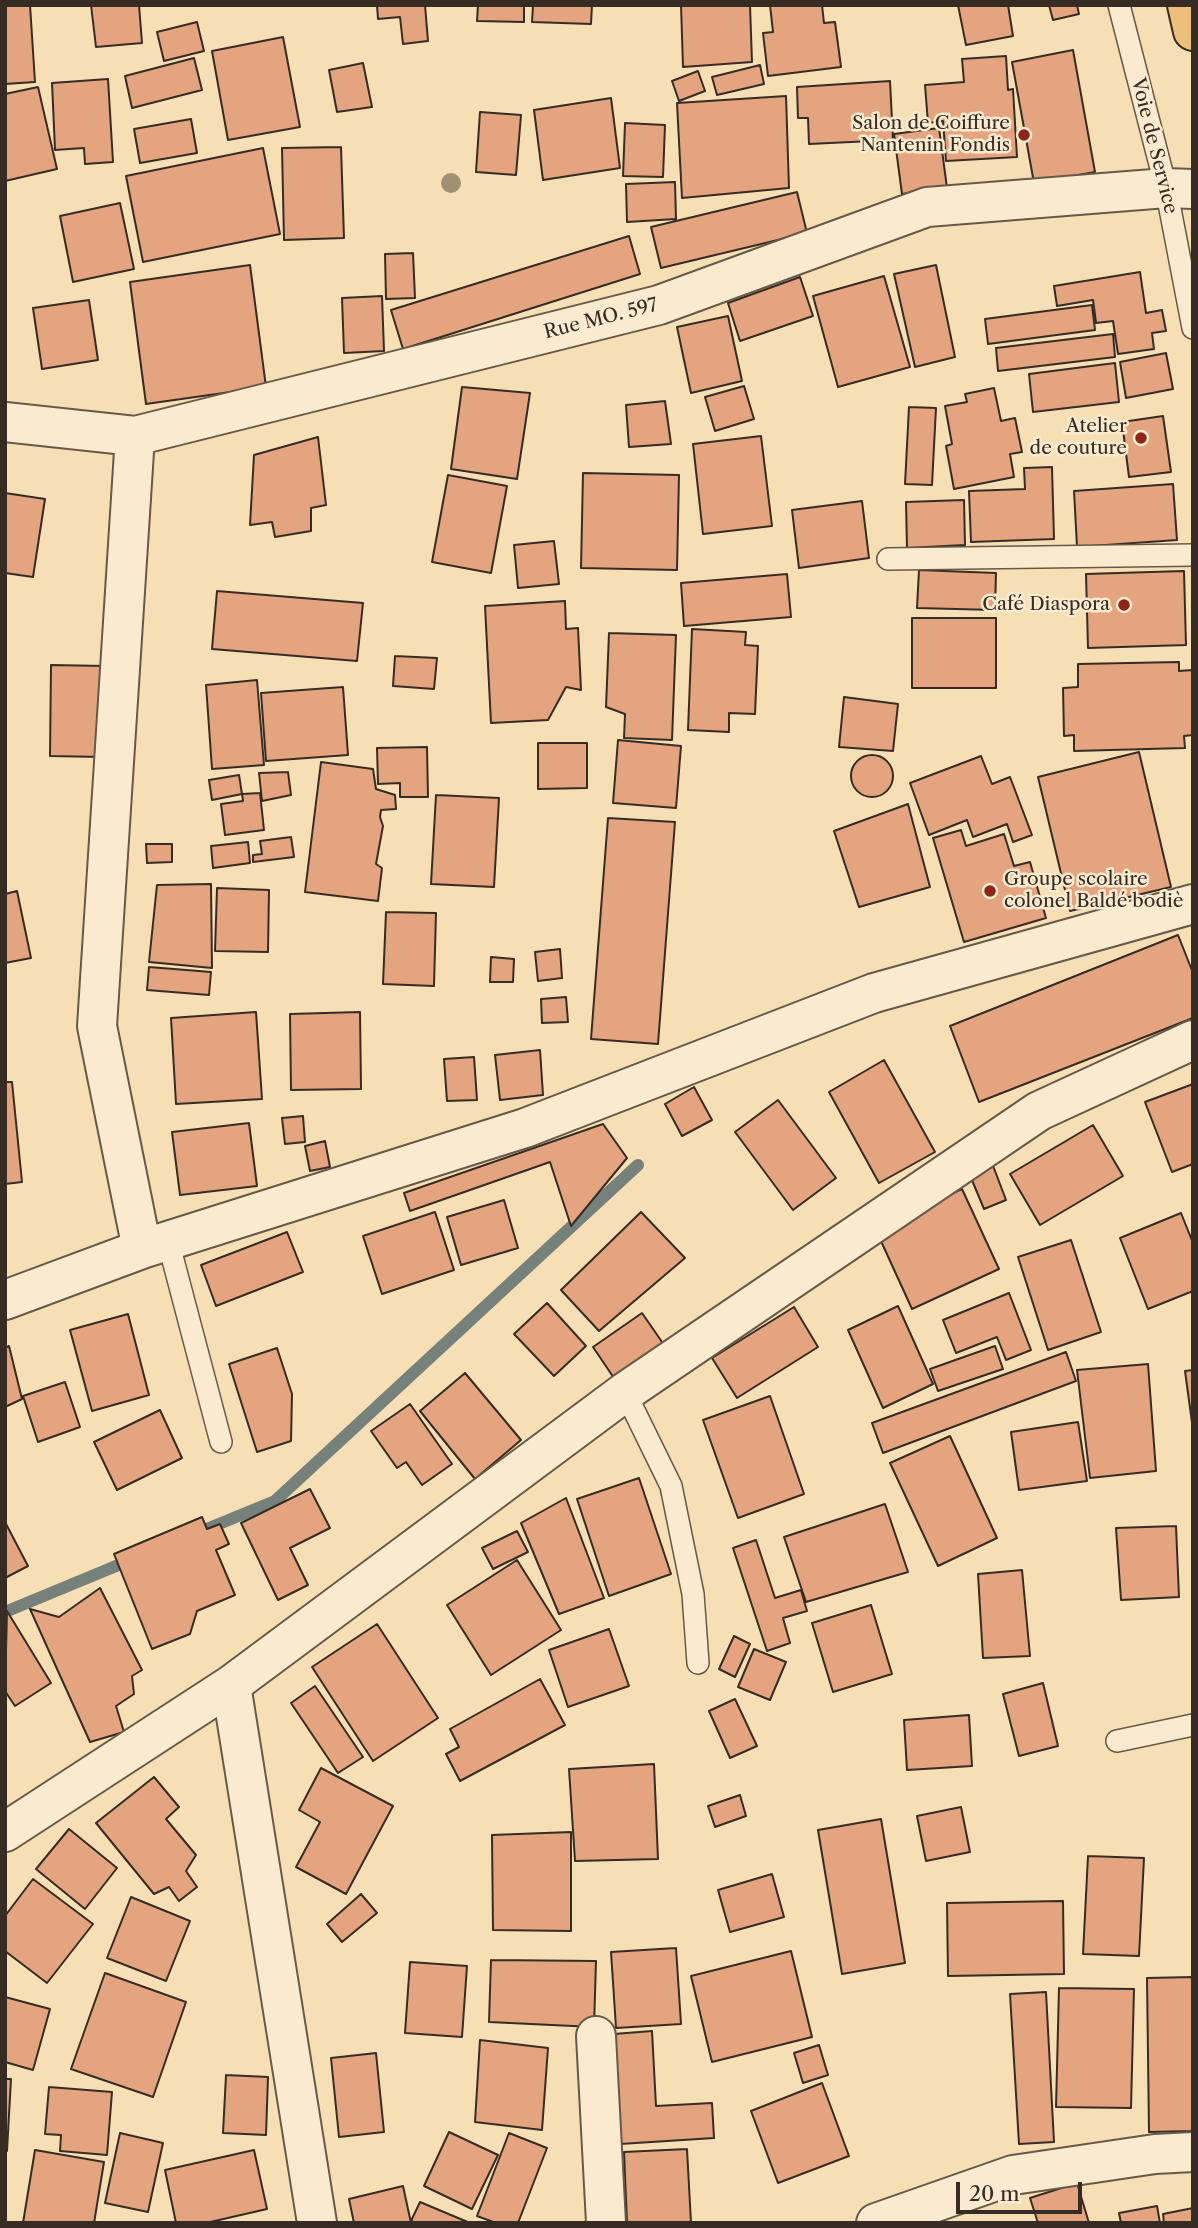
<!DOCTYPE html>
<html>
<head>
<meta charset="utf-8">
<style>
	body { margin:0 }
	#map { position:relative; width:1198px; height:2228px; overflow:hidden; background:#f7dfb5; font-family:"Libre Caslon Text",serif }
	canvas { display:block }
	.frame { position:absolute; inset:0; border:7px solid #372c24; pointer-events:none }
	.scale { position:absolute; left:956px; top:2182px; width:126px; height:32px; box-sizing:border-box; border:4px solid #372c24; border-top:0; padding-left:9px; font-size:21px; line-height:24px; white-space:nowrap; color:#372c24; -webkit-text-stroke:5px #faeacf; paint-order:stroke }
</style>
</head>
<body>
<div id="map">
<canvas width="1198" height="2228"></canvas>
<div class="frame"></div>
<div class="scale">20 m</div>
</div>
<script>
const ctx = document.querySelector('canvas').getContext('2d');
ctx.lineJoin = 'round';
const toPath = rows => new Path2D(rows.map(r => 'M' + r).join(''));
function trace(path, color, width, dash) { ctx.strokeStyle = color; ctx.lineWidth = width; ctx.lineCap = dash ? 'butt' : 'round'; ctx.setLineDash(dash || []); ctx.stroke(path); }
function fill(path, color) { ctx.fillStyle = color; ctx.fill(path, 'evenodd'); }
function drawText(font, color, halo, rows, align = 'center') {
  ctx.font = font + ' "Libre Caslon Text",serif'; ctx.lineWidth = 5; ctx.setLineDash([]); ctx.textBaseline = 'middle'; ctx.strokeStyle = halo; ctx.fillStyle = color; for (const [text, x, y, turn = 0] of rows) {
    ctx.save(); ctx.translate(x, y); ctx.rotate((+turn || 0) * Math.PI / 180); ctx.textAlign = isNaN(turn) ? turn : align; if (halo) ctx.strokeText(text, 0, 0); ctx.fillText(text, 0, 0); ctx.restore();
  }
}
const stream = toPath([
	[192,1535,275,1501,638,1165],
	[5,1612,133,1559]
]);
const building = toPath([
	[5,5,30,5,35,82,5,84,5,5],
	[91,5,139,5,142,43,96,47,91,5],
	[377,5,425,5,428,41,403,44,400,17,378,19,377,5],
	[478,5,524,5,524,22,477,21,478,5],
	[533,5,592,5,591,24,532,22,533,5],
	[681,5,750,5,752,62,683,67,681,5],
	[770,5,822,5,824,23,835,22,841,67,768,76,763,33,773,32,770,5],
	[958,5,1008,5,1013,36,966,45,958,5],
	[1049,5,1077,5,1079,14,1053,20,1049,5],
	[197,22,204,51,164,61,157,32,197,22],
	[283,37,300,127,228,140,212,51,283,37],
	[1073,50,1095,172,1034,183,1012,62,1073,50],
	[1006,56,1008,90,1013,89,1017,157,946,161,943,121,928,123,925,85,964,82,962,59,1006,56],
	[194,58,202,90,132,108,125,76,194,58],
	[363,63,372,107,337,112,329,70,363,63],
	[760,65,764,84,717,95,712,77,760,65],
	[698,71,705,91,679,101,672,81,698,71],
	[108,79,113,162,85,164,84,148,55,150,52,83,108,79],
	[890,81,893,140,809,144,808,118,798,118,797,87,890,81],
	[38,87,57,169,5,181,5,94,38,87],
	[786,96,789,188,682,198,677,103,786,96],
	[611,98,620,168,543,180,534,110,611,98],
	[480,112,521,115,516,175,476,172,480,112],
	[191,119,197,153,140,163,134,129,191,119],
	[625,123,665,125,663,177,623,176,625,123],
	[939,128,947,188,902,194,894,134,939,128],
	[341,147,344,238,284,240,282,148,341,147],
	[263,148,280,234,143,262,126,176,263,148],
	[675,182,676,219,627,222,626,184,675,182],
	[797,192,807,233,661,268,651,227,797,192],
	[120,203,134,269,73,282,60,216,120,203],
	[629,236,640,274,403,349,391,310,629,236],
	[413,253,415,298,386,299,385,254,413,253],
	[250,265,266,387,146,404,130,282,250,265],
	[936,265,955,357,915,367,894,274,936,265],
	[1140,272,1146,313,1162,310,1166,331,1152,333,1154,349,1118,354,1113,321,1096,323,1093,300,1057,306,1054,286,1140,272],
	[884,276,910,367,838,387,813,296,884,276],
	[800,277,813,316,740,341,728,303,800,277],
	[382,296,384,351,344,353,342,298,382,296],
	[89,300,98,360,42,369,33,308,89,300],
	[1092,305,1095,330,988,344,985,319,1092,305],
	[728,316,742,381,691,393,677,327,728,316],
	[1113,334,1115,357,998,371,996,348,1113,334],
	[1166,353,1173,389,1126,398,1120,362,1166,353],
	[1115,363,1119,402,1033,412,1029,374,1115,363],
	[744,386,754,419,715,431,705,397,744,386],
	[462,387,530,393,517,479,451,469,462,387],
	[994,388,1001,421,1015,418,1022,452,1010,454,1014,477,954,489,946,446,952,444,945,406,967,402,965,394,994,388],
	[665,401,671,444,629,447,626,405,665,401],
	[909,407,936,408,932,485,905,484,909,407],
	[1163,416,1171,472,1129,477,1122,422,1163,416],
	[761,436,772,526,703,534,693,444,761,436],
	[318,437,326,505,311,508,311,531,275,537,272,522,250,525,254,455,318,437],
	[1052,467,1054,539,971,542,969,491,1025,489,1024,468,1052,467],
	[583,473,679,475,677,570,581,568,583,473],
	[448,475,507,486,491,573,432,562,448,475],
	[1173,484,1177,540,1077,547,1074,491,1173,484],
	[5,493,45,499,33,577,5,573,5,493],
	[964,500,965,545,907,548,906,502,964,500],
	[862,501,869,558,799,568,792,510,862,501],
	[554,541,559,584,518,588,514,545,554,541],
	[919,570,996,573,995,610,917,608,919,570],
	[1184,571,1186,645,1088,648,1086,574,1184,571],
	[787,574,791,617,684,626,681,583,787,574],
	[217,591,363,603,357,661,212,649,217,591],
	[565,601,566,629,578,628,581,690,566,687,548,720,491,723,485,606,565,601],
	[912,618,996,618,996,688,912,688,912,618],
	[692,629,746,632,745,645,758,646,755,714,729,713,729,732,688,730,692,629],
	[609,633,676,635,672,740,624,738,625,714,606,707,609,633],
	[395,656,437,658,434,689,393,686,395,656],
	[1179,662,1179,671,1192,670,1193,735,1184,736,1185,748,1074,751,1074,735,1064,736,1063,688,1078,687,1078,664,1179,662],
	[51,665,105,666,102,757,50,756,51,665],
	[257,680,264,765,212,769,206,685,257,680],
	[343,687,348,755,266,761,261,693,343,687],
	[844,697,898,704,893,751,839,747,844,697],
	[618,740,681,746,676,808,613,803,618,740],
	[538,743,587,743,587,788,538,789,538,743],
	[427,747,428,797,400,797,400,783,378,784,377,748,427,747],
	[1139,752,1171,887,1070,911,1038,777,1139,752],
	'851 776a21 21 0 1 1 42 0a21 21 0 1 1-42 0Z',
	[981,756,992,784,1010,777,1032,835,1013,842,1007,824,973,837,967,820,929,835,910,783,981,756],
	[321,762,373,769,376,789,395,795,396,809,381,810,380,817,383,826,376,864,382,868,378,901,305,892,321,762],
	[288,772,291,795,262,801,259,773,288,772],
	[239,775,242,794,212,800,209,780,239,775],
	[260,793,264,830,225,835,221,804,243,801,242,794,260,793],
	[436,795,499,798,494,887,431,884,436,795],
	[908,804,930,887,859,907,834,831,908,804],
	[608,818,675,822,658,1044,591,1039,608,818],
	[961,830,966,846,1004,834,1014,866,1030,862,1046,918,964,942,933,838,961,830],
	[291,837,294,857,253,862,253,855,262,854,260,841,291,837],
	[248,842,250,863,213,868,211,846,248,842],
	[146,844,172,844,172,862,147,863,146,844],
	[211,884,212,968,149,962,157,885,211,884],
	[217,888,269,890,268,952,215,951,217,888],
	[17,891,31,958,5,963,5,894,17,891],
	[386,912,436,913,434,986,383,984,386,912],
	[1178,935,1193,973,1193,1018,979,1102,950,1026,1178,935],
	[560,949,562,978,538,981,535,952,560,949],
	[491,957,514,959,513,982,490,982,491,957],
	[149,967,211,972,209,995,147,990,149,967],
	[566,997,568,1022,542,1023,541,999,566,997],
	[256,1012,262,1099,176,1104,171,1018,256,1012],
	[360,1012,361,1089,291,1090,290,1014,360,1012],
	[540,1050,543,1095,500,1100,495,1055,540,1050],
	[474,1057,477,1100,447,1101,444,1059,474,1057],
	[884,1060,935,1152,879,1183,829,1092,884,1060],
	[5,1082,12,1082,22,1182,5,1184,5,1082],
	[1193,1084,1193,1164,1172,1172,1145,1102,1193,1084],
	[694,1087,712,1120,682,1136,665,1104,694,1087],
	[778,1100,836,1178,793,1210,735,1132,778,1100],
	[303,1116,305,1142,285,1144,282,1118,303,1116],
	[249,1123,257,1186,180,1195,172,1132,249,1123],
	[603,1124,627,1158,571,1226,550,1162,410,1211,404,1193,603,1124],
	[1093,1125,1123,1176,1040,1225,1010,1174,1093,1125],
	[325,1141,330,1167,310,1171,305,1146,325,1141],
	[992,1163,1006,1200,984,1209,969,1173,992,1163],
	[962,1189,999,1269,912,1309,875,1228,962,1189],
	[504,1200,518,1248,461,1265,447,1217,504,1200],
	[435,1212,454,1270,382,1294,363,1236,435,1212],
	[641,1212,685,1258,599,1331,561,1290,641,1212],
	[1181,1213,1193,1243,1193,1291,1148,1309,1120,1238,1181,1213],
	[287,1232,303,1272,216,1306,201,1265,287,1232],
	[1071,1240,1101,1332,1048,1350,1018,1257,1071,1240],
	[1009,1293,1031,1350,1006,1360,997,1337,956,1353,943,1320,1009,1293],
	[547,1303,586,1346,554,1376,514,1334,547,1303],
	[898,1306,933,1384,883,1408,848,1330,898,1306],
	[794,1307,818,1347,737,1398,712,1358,794,1307],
	[642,1313,669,1352,620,1387,593,1347,642,1313],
	[128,1314,149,1395,92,1411,70,1330,128,1314],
	[9,1346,22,1399,5,1407,5,1348,9,1346],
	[995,1346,1003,1369,938,1391,930,1369,995,1346],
	[277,1348,292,1394,291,1441,257,1452,229,1364,277,1348],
	[1066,1352,1076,1381,883,1453,872,1423,1066,1352],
	[1148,1364,1156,1471,1090,1478,1077,1370,1148,1364],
	[1193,1370,1193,1430,1185,1371,1193,1370],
	[465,1373,521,1440,475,1479,420,1411,465,1373],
	[65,1382,80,1427,38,1442,23,1396,65,1382],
	[770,1396,804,1494,738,1518,703,1420,770,1396],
	[410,1404,452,1464,422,1485,406,1462,397,1468,371,1431,410,1404],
	[160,1410,182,1458,117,1490,94,1442,160,1410],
	[1078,1422,1087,1481,1019,1490,1011,1432,1078,1422],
	[950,1436,997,1538,938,1566,890,1463,950,1436],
	[639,1478,671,1574,609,1596,577,1499,639,1478],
	[310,1489,330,1528,290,1548,308,1585,278,1600,241,1523,310,1489],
	[566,1498,604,1598,559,1614,521,1523,566,1498],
	[885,1504,908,1572,806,1602,784,1537,885,1504],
	[202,1517,207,1529,220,1524,229,1544,216,1550,235,1595,197,1611,190,1634,152,1649,114,1554,202,1517],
	[5,1522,28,1566,5,1578,5,1522],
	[1176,1526,1179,1597,1121,1600,1116,1528,1176,1526],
	[517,1531,528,1552,493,1569,482,1548,517,1531],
	[756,1540,775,1598,801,1590,807,1611,783,1618,790,1643,767,1651,733,1548,756,1540],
	[517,1560,561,1630,491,1675,447,1605,517,1560],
	[1022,1570,1030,1656,983,1658,978,1574,1022,1570],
	[100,1588,142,1670,132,1676,134,1694,116,1706,124,1732,90,1742,30,1609,59,1617,100,1588],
	[871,1605,892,1674,833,1692,812,1623,871,1605],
	[7,1611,51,1683,15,1706,5,1691,7,1611],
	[377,1624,438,1718,373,1761,312,1667,377,1624],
	[609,1629,629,1686,568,1707,549,1650,609,1629],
	[734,1636,750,1644,735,1677,719,1669,734,1636],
	[754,1649,786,1662,770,1700,738,1687,754,1649],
	[540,1679,565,1725,460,1781,446,1754,459,1747,450,1729,540,1679],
	[1043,1683,1058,1746,1019,1756,1003,1694,1043,1683],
	[315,1686,363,1757,338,1773,291,1703,315,1686],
	[735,1699,757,1746,730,1758,709,1711,735,1699],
	[969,1715,972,1766,907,1770,904,1720,969,1715],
	[654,1764,658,1859,575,1861,569,1769,654,1764],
	[321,1768,393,1806,346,1894,296,1867,320,1822,299,1810,321,1768],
	[154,1777,179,1807,166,1819,196,1855,186,1871,197,1887,179,1901,169,1887,154,1894,96,1823,154,1777],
	[740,1795,746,1816,715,1827,708,1806,740,1795],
	[961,1807,970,1852,926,1861,917,1816,961,1807],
	[881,1819,905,1963,842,1974,818,1830,881,1819],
	[69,1829,117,1868,85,1909,36,1869,69,1829],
	[571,1832,571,1931,493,1930,492,1835,571,1832],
	[1088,1856,1144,1858,1139,1956,1083,1954,1088,1856],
	[772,1874,784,1917,730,1932,718,1890,772,1874],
	[33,1879,93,1924,47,1983,5,1951,5,1916,33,1879],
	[361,1894,377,1913,342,1942,327,1924,361,1894],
	[131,1897,190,1921,166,1981,107,1958,131,1897],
	[1063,1901,1064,1974,948,1976,947,1903,1063,1901],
	[676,1948,681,2024,616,2028,611,1952,676,1948],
	[791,1951,812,2037,712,2062,691,1976,791,1951],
	[491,1960,596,1961,594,2027,489,2022,491,1960],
	[410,1962,467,1966,462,2037,405,2033,410,1962],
	[105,1973,186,2002,153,2097,71,2069,105,1973],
	[1193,1977,1193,2131,1149,2132,1147,1978,1193,1977],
	[1059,1988,1134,1989,1131,2108,1056,2107,1059,1988],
	[1046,1992,1054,2142,1019,2144,1010,1994,1046,1992],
	[5,1997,50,2009,33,2070,5,2062,5,1997],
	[652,2031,656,2106,712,2103,714,2138,620,2144,614,2034,652,2031],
	[480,2040,548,2048,542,2130,475,2122,480,2040],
	[819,2045,828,2075,803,2083,794,2053,819,2045],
	[376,2053,384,2132,339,2137,331,2058,376,2053],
	[226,2075,268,2077,266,2135,223,2133,226,2075],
	[5,2079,11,2079,7,2151,5,2151,5,2079],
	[822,2083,849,2156,778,2183,751,2111,822,2083],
	[49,2087,112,2092,107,2155,60,2151,61,2135,45,2134,49,2087],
	[449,2132,498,2155,472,2209,424,2186,449,2132],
	[120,2133,163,2143,148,2212,105,2203,120,2133],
	[509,2133,547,2148,518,2223,496,2223,477,2216,509,2133],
	[687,2149,691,2223,627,2223,624,2152,687,2149],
	[35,2150,104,2162,94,2223,23,2223,35,2150],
	[254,2150,267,2209,206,2223,176,2223,165,2170,254,2150],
	[1077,2183,1089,2223,1038,2223,1030,2198,1077,2183],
	[403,2186,411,2223,354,2223,349,2199,403,2186],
	[420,2202,470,2223,415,2223,411,2221,420,2202],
	[1157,2206,1160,2223,1121,2223,1119,2213,1157,2206],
	[1193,2208,1193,2223,1164,2223,1163,2214,1193,2208]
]);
const service = toPath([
	[1119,5,1166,188,1193,328],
	[888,559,1193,555],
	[168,1241,221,1442],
	[625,1392,671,1486,693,1594,698,1663],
	[1117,1741,1193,1725]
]);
const minor = toPath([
	[5,422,135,436,659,305,927,207,1166,188,1193,189],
	[135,436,97,1026,142,1249],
	[5,1300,142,1249,525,1128,874,993,1193,904],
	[231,1685,317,2223],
	[5,1832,231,1685,625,1392,1039,1111,1193,1040],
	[596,2036,606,2223],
	[876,2223,1013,2175,1155,2154,1193,2152]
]);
const trunk = toPath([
	[1187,5,1193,31]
]);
const trees = [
	[451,183]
];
const markers = [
	[1024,135,7,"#8f2418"],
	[1141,438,7,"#8f2418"],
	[1124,605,7,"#8f2418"],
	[990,891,7,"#8f2418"]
];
const poiNames = [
	["Salon de Coiffure",1010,124],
	["Nantenin Fondis",1010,146],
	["Atelier",1127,427],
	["de couture",1127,449],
	["Café Diaspora",1110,605],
	["Groupe scolaire",1004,880,"left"],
	["colonel Baldé bodiè",1004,902,"left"]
];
const streetNames = [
	["Voie de Service",1154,146,76],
	["Rue MO. 597",601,319,-14]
];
trace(stream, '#77817c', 12);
fill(building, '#e3a47f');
trace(building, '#372c24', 2);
trace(service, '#675948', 24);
trace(minor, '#675948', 42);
trace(trunk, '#372c24', 42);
trace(service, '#faeacf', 21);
trace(minor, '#faeacf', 38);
trace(trunk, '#ecc07a', 38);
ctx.fillStyle = '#a19174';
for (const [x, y] of trees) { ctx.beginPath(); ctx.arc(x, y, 10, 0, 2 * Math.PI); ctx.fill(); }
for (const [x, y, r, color] of markers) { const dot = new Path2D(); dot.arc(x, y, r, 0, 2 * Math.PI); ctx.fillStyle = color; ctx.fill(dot); trace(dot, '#faeacf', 2.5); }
drawText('19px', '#372c24', '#faeacf', poiNames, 'right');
drawText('19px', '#372c24', '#faeacf', streetNames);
</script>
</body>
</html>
